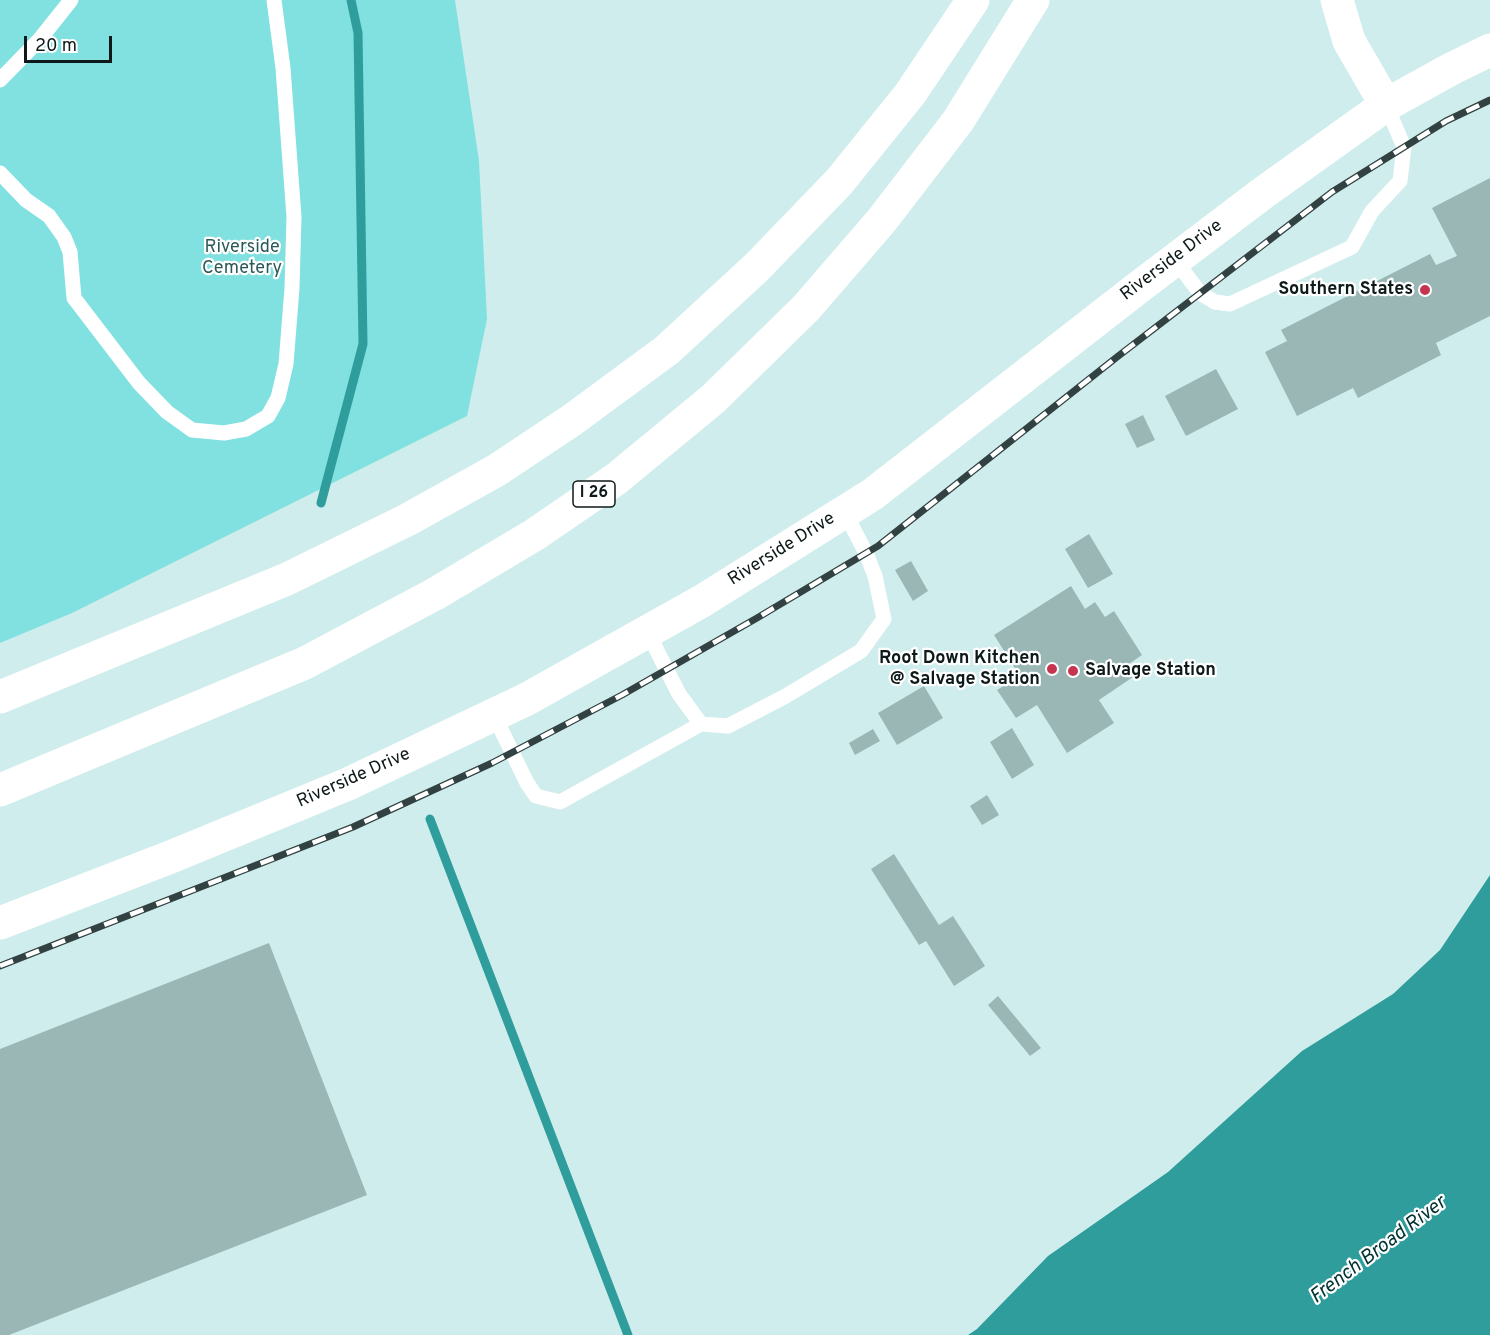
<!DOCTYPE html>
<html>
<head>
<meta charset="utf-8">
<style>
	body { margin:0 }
	#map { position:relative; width:1490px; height:1335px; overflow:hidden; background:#d0eded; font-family:Overpass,sans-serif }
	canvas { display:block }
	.scale { position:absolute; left:24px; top:36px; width:88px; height:27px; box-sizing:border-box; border:3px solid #0e1919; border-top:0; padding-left:8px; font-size:18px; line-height:21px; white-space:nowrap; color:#0e1919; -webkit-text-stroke:4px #fff; paint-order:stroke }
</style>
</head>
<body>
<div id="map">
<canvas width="1490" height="1335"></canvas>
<div class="scale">20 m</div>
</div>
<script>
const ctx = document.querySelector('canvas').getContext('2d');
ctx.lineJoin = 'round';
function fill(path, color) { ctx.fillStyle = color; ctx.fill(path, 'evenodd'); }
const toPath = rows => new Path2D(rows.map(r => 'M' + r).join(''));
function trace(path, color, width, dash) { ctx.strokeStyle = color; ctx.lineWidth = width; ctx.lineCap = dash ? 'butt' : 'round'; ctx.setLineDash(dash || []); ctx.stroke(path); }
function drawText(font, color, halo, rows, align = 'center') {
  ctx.font = font + ' Overpass,sans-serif'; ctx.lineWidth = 4.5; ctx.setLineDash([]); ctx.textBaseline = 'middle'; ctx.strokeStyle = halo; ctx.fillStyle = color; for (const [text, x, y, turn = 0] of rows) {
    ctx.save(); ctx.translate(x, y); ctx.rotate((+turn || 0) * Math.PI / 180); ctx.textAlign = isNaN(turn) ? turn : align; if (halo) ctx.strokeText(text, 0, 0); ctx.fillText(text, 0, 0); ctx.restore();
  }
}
const green = toPath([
	[0,0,455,0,479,161,487,319,467,416,72,613,0,643]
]);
const water = toPath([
	[1490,875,1490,1335,968,1335,977,1329,1048,1256,1168,1172,1302,1051,1393,994,1440,950]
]);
const stream = toPath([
	[321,503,363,344,358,33,351,0],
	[430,819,628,1335]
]);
const building = toPath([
	[1490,178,1490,316,1436,343,1441,355,1358,398,1353,388,1297,416,1265,352,1287,341,1281,330,1430,254,1436,265,1457,256,1432,208],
	[1216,369,1238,409,1186,436,1165,396],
	[1143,415,1155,440,1137,448,1125,424],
	[1089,534,1113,574,1088,588,1065,549],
	[911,561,928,591,913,601,895,570],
	[1071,586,1085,609,1095,602,1105,617,1114,611,1142,655,1126,666,1133,677,1099,700,1114,723,1067,753,1037,705,1016,718,997,690,1020,676,994,635],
	[924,686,943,718,897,745,878,713],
	[1012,728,1034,765,1012,779,990,742],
	[873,729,880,741,855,755,849,743],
	[987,795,999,815,982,825,970,806],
	[894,854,939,925,953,916,985,966,954,986,926,941,919,945,871,869],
	[269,943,367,1195,9,1335,0,1335,0,1049],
	[998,996,1041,1048,1030,1056,988,1005]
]);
const service = toPath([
	[0,80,40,39,71,0],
	[0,173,26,200,49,216,64,237,70,252,74,298,139,383,167,412,192,430,224,433,246,429,268,416,278,398,286,364,292,288,294,217,283,68,274,0],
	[1175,260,1200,293,1215,302,1230,304,1352,247,1372,211,1400,181,1404,147,1386,105],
	[647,631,679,694,701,724],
	[494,715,527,783,536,796,560,802,701,724,728,726,784,697,861,651,884,619,875,576,866,553,844,511]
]);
const secondary = toPath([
	[1337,0,1349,41,1386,105],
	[0,923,173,856,348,784,527,699,702,601,873,494,1139,287,1263,193,1386,105,1451,69,1490,50]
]);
const motorway = toPath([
	[0,697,287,579,407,520,497,470,572,420,667,350,757,267,839,182,910,94,973,0],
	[0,790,305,663,435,594,534,535,616,479,713,399,806,308,882,220,958,121,1033,0]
]);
const rail = toPath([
	[0,966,353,827,492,763,622,695,757,618,878,546,1117,357,1332,192,1446,121,1490,100]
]);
const markers = [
	[1425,290,6,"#c53550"],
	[1052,669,6,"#c53550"],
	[1073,671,6,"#c53550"]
];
const shields = [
	[594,494,42]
];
const shieldNames = [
	["I 26",594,494]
];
const parkNames = [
	["Riverside",242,248],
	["Cemetery",242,269]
];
const streetNames = [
	["Riverside Drive",1172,261,-37],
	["Riverside Drive",782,550,-32],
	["Riverside Drive",354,779,-24]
];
const poiNames = [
	["Southern States",1413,290],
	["Root Down Kitchen",1040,659],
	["@ Salvage Station",1040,680],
	["Salvage Station",1085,671,"left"]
];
const waterNames = [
	["French Broad River",1379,1251,-37]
];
fill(green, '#81e1e0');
fill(water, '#309d9d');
trace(stream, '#309d9d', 9);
fill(building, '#9ab7b6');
trace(service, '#fff', 15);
trace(secondary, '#fff', 33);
trace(motorway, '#fff', 33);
trace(rail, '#324141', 7);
trace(rail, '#fff', 4.5, [14]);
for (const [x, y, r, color] of markers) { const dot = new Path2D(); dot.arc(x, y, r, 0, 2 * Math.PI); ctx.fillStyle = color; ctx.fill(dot); trace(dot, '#fff', 2); }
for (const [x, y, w] of shields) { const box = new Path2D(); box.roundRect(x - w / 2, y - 13, w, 26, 4.5); ctx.fillStyle = '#fff'; ctx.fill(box); trace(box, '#0e1919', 1.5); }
drawText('bold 16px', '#0e1919', null, shieldNames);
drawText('18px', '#2b5858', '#fff', parkNames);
drawText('18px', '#0e1919', '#fff', streetNames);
drawText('bold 18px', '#0e1919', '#fff', poiNames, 'right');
drawText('italic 20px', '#003232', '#fff', waterNames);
</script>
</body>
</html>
